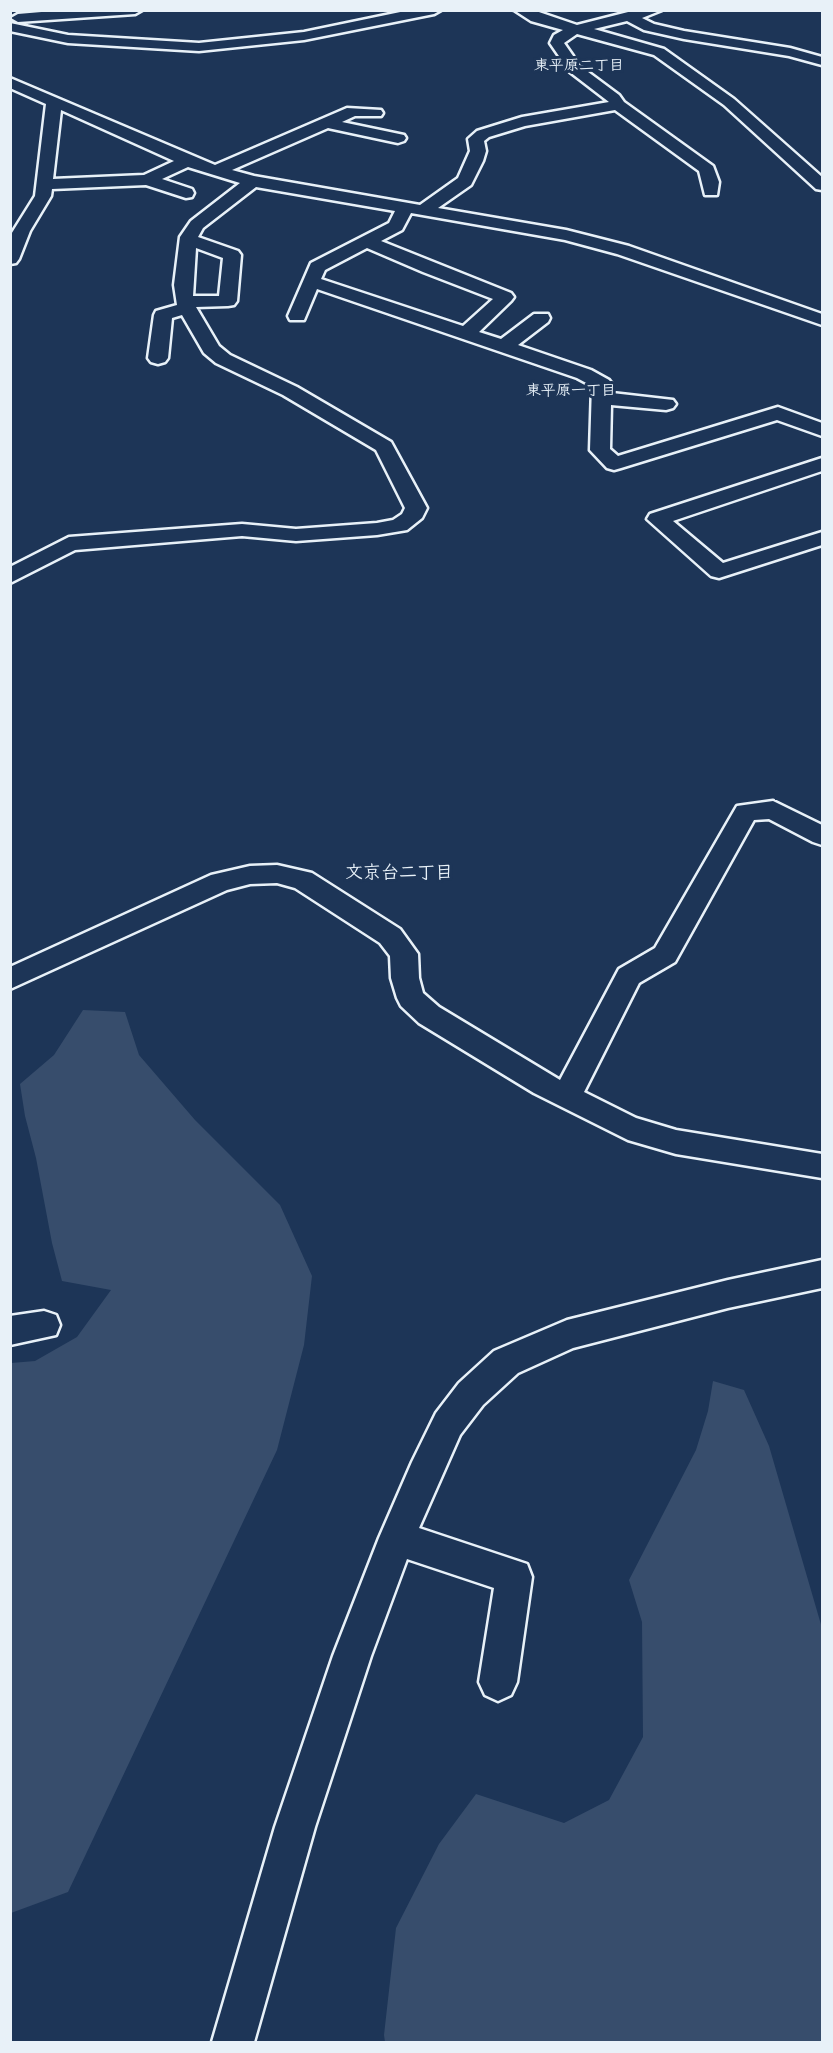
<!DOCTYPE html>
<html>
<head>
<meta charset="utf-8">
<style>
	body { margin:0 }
	#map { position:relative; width:833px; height:2053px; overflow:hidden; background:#1d3557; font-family:Mali,sans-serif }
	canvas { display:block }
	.frame { position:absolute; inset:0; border:12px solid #e8f1f8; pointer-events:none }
</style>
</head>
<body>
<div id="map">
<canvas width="833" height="2053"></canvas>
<div class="frame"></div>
</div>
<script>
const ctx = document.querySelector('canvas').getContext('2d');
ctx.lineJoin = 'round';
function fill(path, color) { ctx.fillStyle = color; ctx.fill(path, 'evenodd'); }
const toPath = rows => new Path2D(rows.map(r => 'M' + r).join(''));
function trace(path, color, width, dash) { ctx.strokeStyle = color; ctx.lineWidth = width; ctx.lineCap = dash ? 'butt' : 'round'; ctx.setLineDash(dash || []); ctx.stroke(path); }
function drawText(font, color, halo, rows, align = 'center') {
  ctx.font = font + ' Mali,"Klee One",sans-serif'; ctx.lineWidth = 6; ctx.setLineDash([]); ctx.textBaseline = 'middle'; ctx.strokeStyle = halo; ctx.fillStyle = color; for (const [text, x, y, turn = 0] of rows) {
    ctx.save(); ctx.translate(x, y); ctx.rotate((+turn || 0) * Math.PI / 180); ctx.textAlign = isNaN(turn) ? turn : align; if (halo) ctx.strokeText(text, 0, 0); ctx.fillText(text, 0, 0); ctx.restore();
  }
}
const green = toPath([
	[83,1010,125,1012,139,1055,195,1120,280,1205,312,1276,304,1345,277,1450,68,1892,11,1913,11,1363,35,1361,77,1337,111,1290,62,1281,52,1243,36,1158,25,1116,20,1084,54,1055],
	[713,1381,744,1390,769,1446,822,1628,822,2042,385,2042,384,2035,396,1928,439,1844,476,1794,564,1823,609,1800,643,1737,642,1622,629,1580,696,1450,708,1411]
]);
const minor = toPath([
	[65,10,142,10,135,14,18,22,11,18,18,14,65,10],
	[410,10,441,10,434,14,304,40,199,51,68,43,10,31,10,23,68,35,199,43,304,32,410,10],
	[514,10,533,10,577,25,636,10,662,10,642,18,654,24,684,31,790,48,822,57,822,65,789,56,684,39,644,30,627,21,594,29,664,49,734,99,822,177,822,190,816,189,724,105,654,55,577,34,564,43,580,66,619,95,624,102,713,166,719,182,717,195,705,195,699,171,615,110,525,126,489,137,484,141,486,151,483,161,471,185,438,208,566,230,629,246,822,314,822,325,617,254,565,240,411,213,402,230,381,241,511,293,514,297,511,301,479,332,501,339,534,314,548,314,550,318,548,322,518,345,591,370,609,380,612,384,612,393,673,400,676,404,673,408,666,410,611,405,610,449,618,456,778,407,822,423,822,436,777,420,621,468,614,470,607,468,590,450,592,386,577,378,317,289,304,320,290,320,288,316,311,263,389,223,395,211,256,187,203,228,198,237,238,251,241,255,237,301,234,305,228,306,196,307,219,346,230,355,297,387,391,442,427,508,422,518,407,530,377,535,296,541,242,536,75,550,10,583,10,567,69,537,242,524,296,529,377,523,393,520,402,514,405,508,376,450,283,395,216,363,204,353,182,315,172,318,168,358,165,362,158,364,151,362,148,358,154,315,156,311,177,305,174,285,180,237,191,221,240,183,188,167,162,179,192,189,194,193,192,197,186,198,146,185,52,189,51,196,30,231,19,259,16,263,10,264,10,236,35,196,46,104,10,88,10,78,215,165,347,108,381,110,383,113,381,116,355,116,342,122,404,135,406,138,404,141,398,143,328,128,232,170,254,176,420,205,458,178,470,151,468,139,477,131,522,117,609,102,570,72,550,43,554,35,563,30,531,21,514,10],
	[61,110,174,161,144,175,53,179,61,110],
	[196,248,223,258,219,296,193,296,196,248],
	[367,248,423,272,493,299,463,326,321,279,325,270,367,248],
	[822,458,822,471,673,521,723,563,822,532,822,545,719,578,711,576,647,519,650,514,822,458],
	[773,801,822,825,822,845,813,842,769,819,754,820,675,962,639,983,584,1092,636,1118,676,1130,822,1154,822,1178,676,1154,628,1140,534,1093,419,1023,401,1006,397,998,391,978,390,956,380,943,295,888,277,883,250,884,227,890,10,989,10,967,211,875,250,866,277,865,312,873,400,929,418,954,419,978,423,993,439,1007,560,1080,619,969,655,948,737,806,773,801],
	[822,1260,822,1288,728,1308,573,1348,518,1373,483,1405,460,1435,419,1528,527,1564,532,1577,517,1682,511,1695,498,1701,485,1695,479,1682,494,1588,407,1559,371,1656,315,1827,254,2042,212,2042,275,1827,333,1656,379,1538,412,1462,436,1413,459,1383,494,1351,567,1320,728,1280,822,1260],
	[44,1311,56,1315,60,1325,56,1335,10,1345,10,1316,44,1311]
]);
const farNeighbourhoodnames = [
	["東平原二丁目",579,65],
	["東平原一丁目",571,390]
];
const neighbourhoodNames = [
	["文京台二丁目",399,872]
];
fill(green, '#374d6c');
trace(minor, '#e8f1f8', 5);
fill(minor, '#1d3557');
drawText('bold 15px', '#e8f1f8', '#1d3557', farNeighbourhoodnames);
drawText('bold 18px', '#e8f1f8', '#1d3557', neighbourhoodNames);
</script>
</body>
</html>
